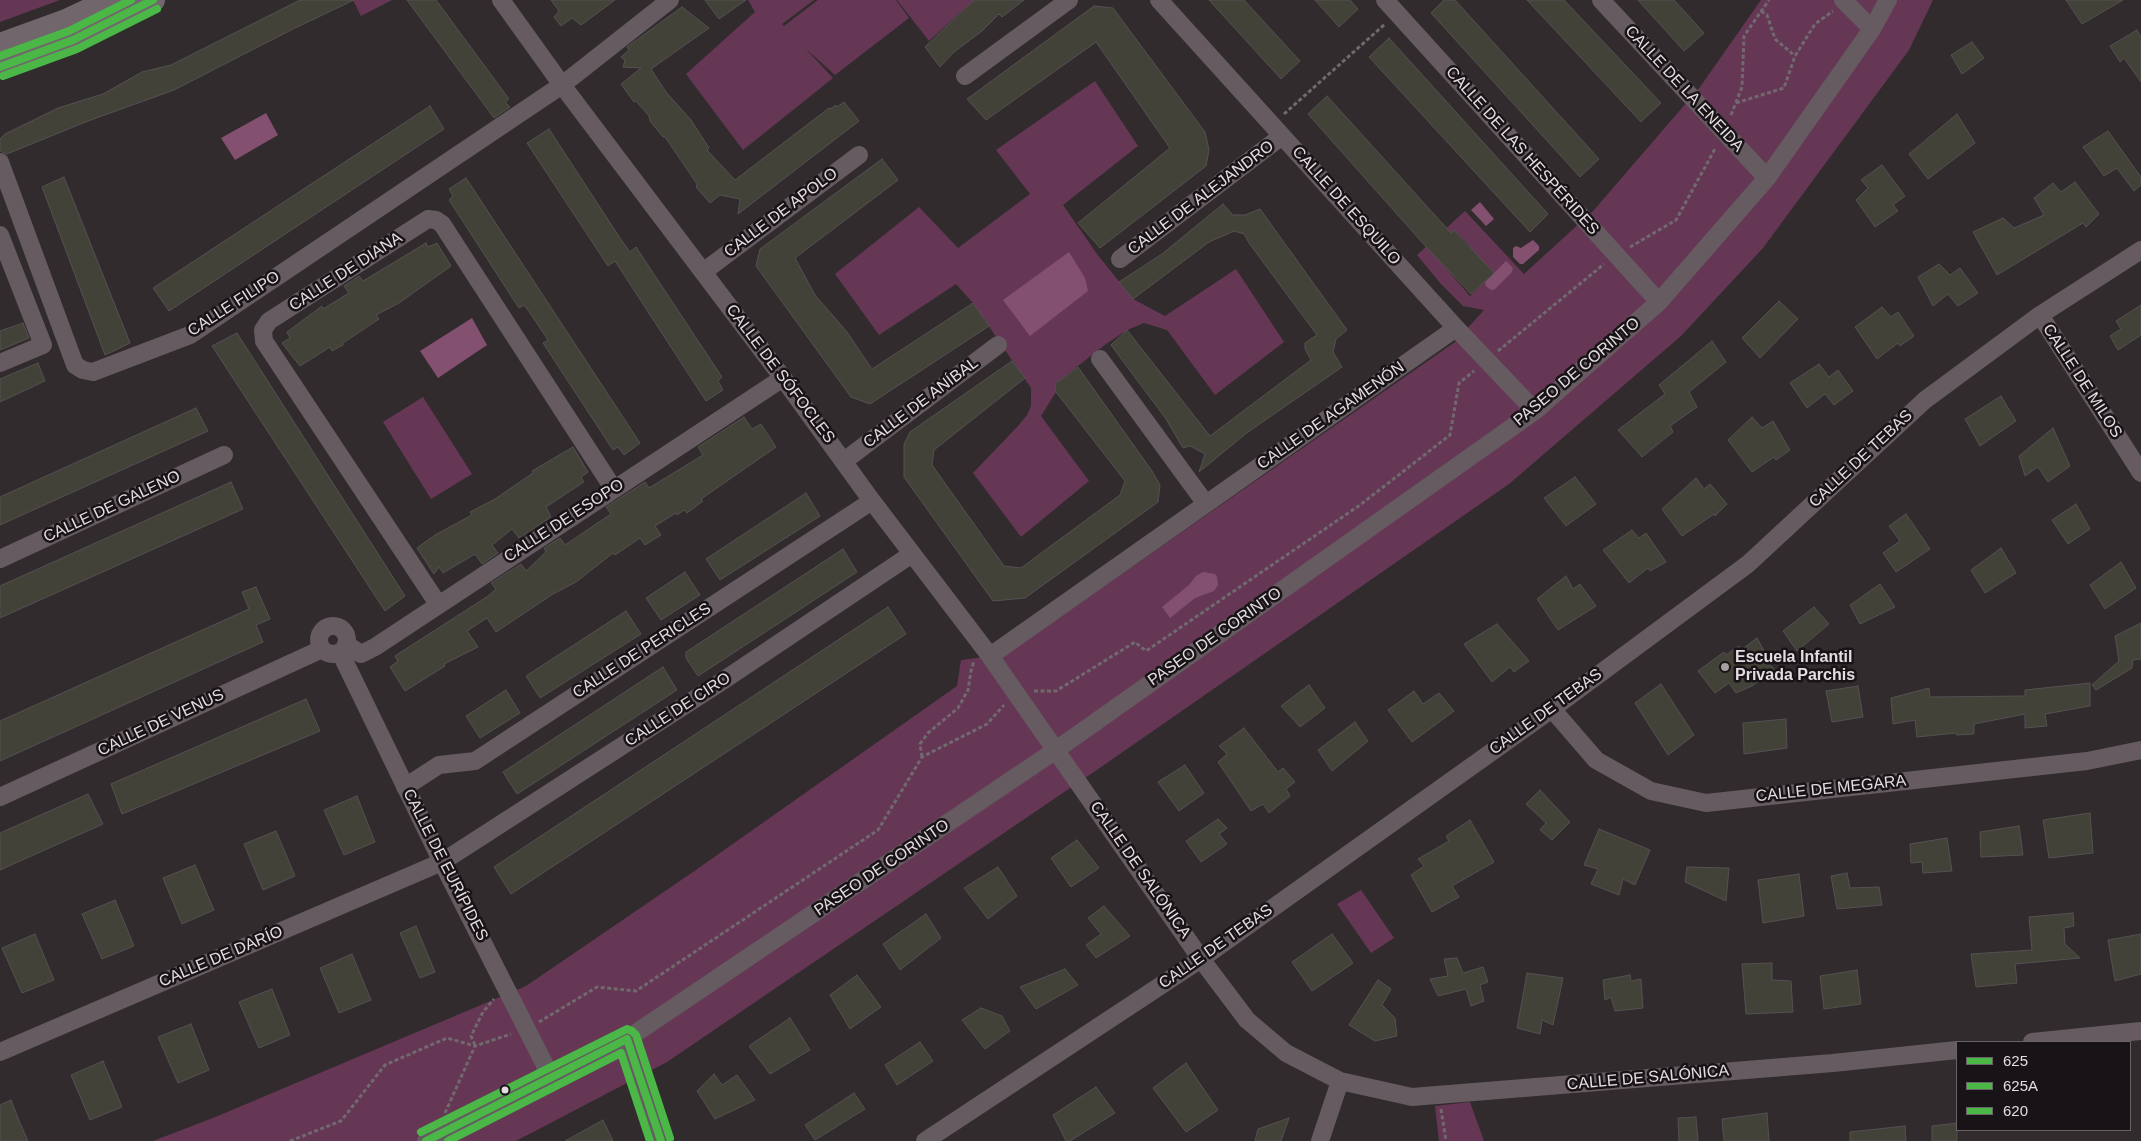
<!DOCTYPE html>
<html>
<head>
<meta charset="utf-8">
<style>
	body { margin:0 }
	#map { position:relative; width:2141px; height:1141px; overflow:hidden; background:#312b2e; font-family:Helvetica,sans-serif }
	canvas { display:block }
	.legend { position:absolute; left:1956px; top:1041px; width:175px; height:90px; box-sizing:border-box; background:#181316; border:1px solid #696367; margin:0; padding:6px 9px; list-style:none; font-size:15px; color:#e3dce0 }
	.legend li { display:flex; align-items:center; gap:10px; height:25px }
	.legend b { width:25px; border:1px solid #696367 }
</style>
</head>
<body>
<div id="map">
<canvas width="2141" height="1141"></canvas>
<ul class="legend">
<li><b style="height:6px;background:#4ab747"></b>625</li>
<li><b style="height:6px;background:#4ab747"></b>625A</li>
<li><b style="height:6px;background:#4ab747"></b>620</li>
</ul>
</div>
<script>
const ctx = document.querySelector('canvas').getContext('2d');
ctx.lineJoin = 'round';
function fill(path, color) { ctx.fillStyle = color; ctx.fill(path, 'evenodd'); }
const toPath = rows => new Path2D(rows.map(r => 'M' + r).join(''));
function trace(path, color, width, dash) { ctx.strokeStyle = color; ctx.lineWidth = width; ctx.lineCap = dash ? 'butt' : 'round'; ctx.setLineDash(dash || []); ctx.stroke(path); }
function drawText(font, color, halo, rows, align = 'center') {
  ctx.font = font + ' Helvetica,sans-serif'; ctx.lineWidth = 5; ctx.setLineDash([]); ctx.textBaseline = 'middle'; ctx.strokeStyle = halo; ctx.fillStyle = color; for (const [text, x, y, turn = 0] of rows) {
    ctx.save(); ctx.translate(x, y); ctx.rotate((+turn || 0) * Math.PI / 180); ctx.textAlign = isNaN(turn) ? turn : align; if (halo) ctx.strokeText(text, 0, 0); ctx.fillText(text, 0, 0); ctx.restore();
  }
}
const green = toPath([
	[0,0,60,0,0,22],
	[353,0,392,0,361,16],
	[748,0,814,0,782,24,784,26,818,0,896,0,909,18,835,75,805,48,833,78,743,150,686,74,755,12],
	[897,0,974,0,929,41],
	[1761,0,1933,0,1909,50,1763,248,1681,336,1509,484,1101,767,667,1062,516,1141,153,1141,213,1118,526,986,693,872,957,686,961,660,1007,654,1455,342,1484,310,1463,306,1441,284,1417,255,1465,211,1524,274,1594,210,1700,87],
	[1454,230,1470,246,1462,254,1471,265,1480,258,1494,273,1470,296,1431,251],
	[1095,81,1138,146,1063,205,1097,254,1133,299,1165,316,1236,269,1284,342,1215,395,1167,330,1144,323,1127,330,1106,344,1055,384,1056,392,1041,416,1089,481,1021,537,973,473,1018,426,1027,415,1031,406,1031,388,973,303,956,284,879,335,835,274,919,207,958,248,1030,194,996,150],
	[423,397,472,474,431,499,383,422],
	[1361,890,1394,938,1371,953,1337,904],
	[1470,1102,1484,1141,1439,1141,1435,1106]
]);
const water = toPath([
	[266,113,278,135,235,160,221,138],
	[1480,202,1494,219,1486,226,1471,210],
	[1533,240,1539,246,1539,250,1523,264,1520,264,1513,257,1513,248,1516,246,1521,248],
	[1069,252,1085,278,1088,291,1030,336,1003,300],
	[1506,261,1513,268,1512,272,1495,289,1491,290,1486,286,1485,282],
	[472,318,487,345,438,378,420,351],
	[1203,572,1215,574,1217,577,1218,585,1214,591,1195,598,1170,618,1162,607,1189,585,1196,576]
]);
const building = toPath([
	[300,0,354,0,293,29,174,90,88,121,7,154,0,151,0,139,5,134,58,108,103,94,142,72,171,65,300,0],
	[407,0,436,0,509,99,505,102,510,107,494,118,407,0],
	[551,0,615,0,581,25,572,18,561,26,554,17,559,11,551,0],
	[705,0,746,0,719,19,705,0],
	[974,0,1024,0,1002,17,999,14,982,31,954,52,940,67,925,47,974,0],
	[1209,0,1244,0,1300,61,1281,79,1209,0],
	[1315,0,1350,0,1358,9,1339,27,1315,0],
	[1444,0,1455,0,1599,159,1580,177,1431,13,1444,0],
	[1527,0,1564,0,1661,103,1641,122,1527,0],
	[1638,0,1674,0,1704,33,1684,51,1638,0],
	[2066,0,2123,0,2082,24,2066,0],
	[1094,6,1113,8,1205,132,1209,150,1206,166,1100,248,1078,223,1170,148,1096,42,986,120,967,99,1094,6],
	[682,7,709,28,651,69,666,92,691,120,709,148,707,150,735,180,829,108,830,109,836,105,837,107,844,102,859,121,738,214,740,199,720,195,710,203,696,187,697,184,665,137,663,137,650,121,649,116,636,101,634,102,621,84,641,68,623,67,625,60,621,57,629,50,627,47,682,7],
	[2137,30,2141,37,2141,82,2124,58,2120,62,2110,46,2137,30],
	[1389,38,1548,214,1530,232,1369,57,1389,38],
	[1972,42,1984,58,1962,74,1951,55,1972,42],
	[1327,96,1451,233,1454,230,1494,273,1471,294,1428,249,1308,114,1327,96],
	[430,106,444,129,169,311,153,288,430,106],
	[1957,114,1975,143,1928,179,1909,154,1957,114],
	[549,129,620,238,630,252,636,247,722,377,718,381,723,390,706,401,615,261,608,266,527,143,549,129],
	[2108,131,2141,177,2141,185,2134,191,2117,168,2104,176,2083,147,2108,131],
	[882,159,898,180,795,258,815,295,847,332,872,369,973,303,989,326,870,404,851,397,756,266,760,249,882,159],
	[1882,165,1905,196,1893,205,1898,211,1875,227,1856,200,1868,188,1861,180,1882,165],
	[64,177,130,343,105,355,42,187,64,177],
	[466,178,640,443,624,455,618,447,613,450,543,343,548,340,530,313,524,305,519,308,449,200,453,196,449,189,466,178],
	[2075,182,2099,214,2086,227,2083,223,1997,275,1973,232,2003,218,2014,228,2044,215,2034,198,2053,183,2061,192,2075,182],
	[1223,204,1233,215,1245,215,1260,209,1347,330,1336,339,1333,352,1342,367,1248,432,1199,472,1205,454,1190,446,1183,448,1166,419,1111,345,1127,330,1210,436,1311,360,1305,349,1305,343,1317,335,1249,243,1244,234,1234,231,1209,242,1133,299,1119,282,1162,254,1223,204],
	[426,243,428,247,437,243,451,266,399,303,376,315,379,319,343,343,343,345,332,351,330,347,300,366,282,343,290,338,287,332,322,306,323,309,349,293,344,286,359,276,363,281,426,243],
	[1939,264,1950,275,1960,268,1978,293,1958,306,1948,294,1933,306,1918,277,1939,264],
	[1779,301,1798,319,1760,358,1742,338,1779,301],
	[2141,305,2141,335,2118,350,2110,336,2121,329,2116,321,2141,305],
	[1882,307,1891,317,1898,312,1914,336,1900,346,1898,343,1877,359,1855,327,1882,307],
	[23,323,29,338,0,350,0,331,23,323],
	[237,333,405,596,385,611,212,346,237,333],
	[1712,341,1726,362,1689,392,1697,407,1670,426,1673,432,1642,457,1618,430,1665,394,1659,385,1712,341],
	[1012,361,1025,378,934,450,932,465,1004,566,1021,568,1120,495,1125,481,1056,392,1055,384,1078,367,1152,471,1160,485,1158,502,1025,598,993,601,904,477,904,444,910,432,1012,361],
	[38,363,45,381,0,402,0,379,38,363],
	[1819,364,1829,377,1838,370,1853,391,1834,405,1825,394,1807,408,1790,383,1819,364],
	[2001,396,2016,421,1980,446,1965,419,2001,396],
	[196,408,208,431,0,525,0,497,196,408],
	[744,417,752,429,761,424,776,447,701,499,703,501,687,513,684,510,677,515,676,513,655,526,661,535,645,545,640,538,615,555,613,553,576,582,553,594,496,632,487,618,467,631,478,647,444,664,445,666,405,691,390,667,398,661,395,656,488,596,496,589,491,583,521,564,526,571,546,552,544,548,560,538,565,545,611,514,606,507,645,482,649,488,703,455,698,447,744,417],
	[1752,417,1762,428,1773,421,1790,450,1776,460,1774,457,1752,472,1728,440,1752,417],
	[2053,428,2070,466,2048,482,2038,467,2025,476,2019,456,2053,428],
	[573,447,588,472,581,477,584,482,546,507,551,517,519,538,512,529,492,545,498,553,482,564,475,554,443,573,439,567,434,574,417,548,435,535,472,515,470,512,495,499,533,473,532,471,573,447],
	[1575,477,1596,504,1566,526,1544,498,1575,477],
	[1696,478,1704,489,1710,484,1727,504,1715,516,1714,514,1682,536,1662,509,1696,478],
	[231,482,243,509,0,618,0,586,231,482],
	[806,493,820,516,720,580,706,559,806,493],
	[2076,504,2090,529,2068,544,2052,520,2076,504],
	[1906,514,1930,549,1896,572,1883,553,1900,541,1889,526,1906,514],
	[1632,530,1639,538,1646,533,1666,562,1650,571,1648,568,1629,583,1603,550,1632,530],
	[2001,548,2016,573,1985,593,1971,570,2001,548],
	[843,549,857,572,698,676,686,658,686,652,843,549],
	[2121,562,2136,588,2105,609,2090,585,2121,562],
	[685,572,700,595,661,620,646,598,685,572],
	[1566,576,1573,589,1580,584,1596,606,1558,630,1537,599,1566,576],
	[1880,584,1895,607,1860,624,1850,605,1880,584],
	[256,587,270,619,256,625,263,642,0,761,0,721,249,609,242,592,256,587],
	[888,607,906,634,511,894,494,867,888,607],
	[1814,607,1829,624,1797,651,1783,631,1814,607],
	[626,611,641,634,540,698,526,676,626,611],
	[2141,623,2141,659,2133,660,2132,668,2096,690,2092,685,2119,661,2115,636,2141,623],
	[1497,624,1529,661,1514,672,1510,667,1492,682,1464,644,1497,624],
	[1757,638,1764,651,1761,654,1775,670,1752,686,1736,693,1729,683,1715,693,1698,671,1724,652,1726,655,1739,646,1741,650,1757,638],
	[663,667,677,690,517,794,503,772,663,667],
	[2090,683,2090,706,2045,714,2047,726,2025,728,2025,714,1974,724,1974,734,1957,735,1956,733,1917,737,1915,720,1893,724,1891,698,1929,688,1930,697,2025,696,2025,690,2090,683],
	[1661,684,1694,735,1668,755,1635,703,1661,684],
	[1309,685,1325,708,1300,727,1281,706,1309,685],
	[1858,686,1863,717,1832,722,1826,691,1858,686],
	[506,690,520,713,480,738,466,716,506,690],
	[1414,691,1423,704,1439,693,1454,711,1412,742,1388,710,1414,691],
	[306,699,320,731,122,814,111,784,306,699],
	[1786,719,1787,748,1744,754,1743,723,1786,719],
	[1355,722,1368,741,1332,771,1318,750,1355,722],
	[1244,728,1278,772,1283,768,1295,782,1286,789,1290,796,1269,813,1263,804,1251,811,1218,762,1227,754,1219,746,1244,728],
	[1185,765,1204,793,1179,811,1158,782,1185,765],
	[1540,790,1570,822,1552,840,1540,830,1546,823,1526,804,1540,790],
	[88,794,103,824,0,870,0,833,88,794],
	[357,796,375,842,344,855,324,810,357,796],
	[2090,813,2093,853,2049,858,2043,820,2090,813],
	[1218,819,1227,828,1219,834,1227,844,1201,862,1186,841,1218,819],
	[1470,820,1494,862,1452,886,1459,897,1432,912,1411,875,1424,866,1418,859,1449,841,1446,836,1470,820],
	[2019,826,2023,855,1981,857,1980,832,2019,826],
	[1599,829,1650,850,1635,885,1623,879,1619,895,1591,884,1598,869,1584,865,1599,829],
	[276,831,295,876,263,890,244,844,276,831],
	[1947,838,1952,871,1923,873,1922,862,1911,863,1910,844,1947,838],
	[1077,840,1099,868,1071,887,1051,858,1077,840],
	[195,865,214,910,182,924,163,878,195,865],
	[998,867,1017,896,988,919,964,888,998,867],
	[1687,867,1729,868,1726,901,1685,882,1687,867],
	[1847,873,1850,888,1879,887,1882,905,1837,909,1831,876,1847,873],
	[1799,874,1804,916,1763,923,1758,880,1799,874],
	[115,900,134,946,102,959,82,914,115,900],
	[1104,906,1130,936,1096,958,1086,945,1101,934,1088,918,1104,906],
	[2073,913,2074,926,2064,928,2065,944,2080,958,2015,964,2017,983,1976,987,1971,954,2032,950,2029,917,2073,913],
	[926,914,941,938,900,970,883,944,926,914],
	[416,926,435,972,420,978,400,933,416,926],
	[35,934,54,980,22,993,2,948,35,934],
	[1332,934,1353,963,1312,991,1292,962,1332,934],
	[2141,934,2141,974,2115,981,2108,940,2141,934],
	[352,954,371,1000,339,1013,320,968,352,954],
	[1457,958,1463,973,1483,967,1488,982,1480,985,1484,1001,1471,1006,1466,989,1438,996,1430,979,1448,976,1444,959,1457,958],
	[1772,963,1772,980,1791,981,1793,1012,1746,1014,1742,964,1772,963],
	[1065,969,1078,985,1036,1009,1020,987,1065,969],
	[1857,970,1861,1004,1824,1009,1820,976,1857,970],
	[1527,973,1563,978,1553,1025,1542,1020,1540,1034,1517,1028,1527,973],
	[857,975,881,1007,850,1029,830,995,857,975],
	[1630,975,1631,981,1641,979,1643,1008,1615,1011,1611,997,1605,1000,1603,980,1630,975],
	[1378,980,1391,989,1382,1005,1395,1018,1397,1036,1375,1041,1349,1025,1378,980],
	[272,989,290,1035,259,1048,239,1002,272,989],
	[981,1008,1002,1016,1010,1031,985,1049,962,1020,981,1008],
	[790,1018,810,1050,770,1074,749,1046,790,1018],
	[191,1024,209,1070,178,1083,158,1037,191,1024],
	[920,1042,933,1061,897,1085,885,1065,920,1042],
	[103,1061,122,1107,90,1120,71,1075,103,1061],
	[1186,1063,1218,1110,1186,1132,1153,1088,1186,1063],
	[714,1074,722,1085,737,1075,755,1100,715,1119,697,1091,714,1074],
	[1096,1087,1115,1113,1070,1141,1066,1141,1053,1115,1096,1087],
	[854,1093,865,1109,815,1140,805,1125,854,1093],
	[11,1100,20,1123,28,1141,0,1141,0,1105,11,1100],
	[1767,1113,1769,1141,1724,1141,1722,1119,1767,1113],
	[1696,1117,1698,1141,1679,1141,1678,1118,1696,1117],
	[1289,1118,1281,1141,1255,1141,1258,1129,1289,1118],
	[603,1120,613,1141,565,1141,603,1120],
	[1957,1123,1957,1141,1932,1141,1932,1126,1957,1123],
	[1905,1126,1906,1141,1850,1141,1850,1132,1905,1126]
]);
const path = toPath([
	[1761,11,1767,15,1775,39,1795,56],
	[1736,103,1784,88,1795,56,1815,24,1833,11],
	[1284,114,1385,24],
	[1731,115,1742,87,1744,36,1769,0],
	[1630,247,1676,220,1716,147],
	[1498,351,1604,264],
	[1034,691,1056,691,1135,642,1146,651,1360,505,1450,435,1459,383,1474,371],
	[922,757,920,744,928,733,958,708,968,690,971,671,974,661],
	[539,1022,597,987,636,991,878,830,922,757,987,724,1004,705],
	[475,1045,471,1036,483,1012,494,999],
	[1441,1109,1446,1141],
	[445,1113,475,1046,511,1034],
	[290,1141,341,1121,385,1065,447,1038,475,1046]
]);
const street = toPath([
	[501,0,562,85,783,378,872,501,990,656,1201,959,1247,1020,1286,1053,1340,1081,1412,1097,1833,1063,1957,1050],
	[1159,0,1456,328,1535,411],
	[1385,0,1659,302],
	[1601,0,1767,178],
	[1843,0,1872,29],
	[965,76,1069,0],
	[0,162,75,365,83,370,93,372,190,335,562,85,670,0],
	[0,235,43,345,0,363],
	[1120,259,1282,136],
	[703,272,859,155],
	[2040,315,2141,473],
	[1100,359,1206,504],
	[844,461,998,345],
	[0,559,224,455],
	[438,604,264,341,263,330,269,321,428,219,436,220,442,224,613,488],
	'319 640a14 14 0 1 1 28 0a14 14 0 1 1-28 0Z',
	[346,644,361,654,375,647,783,378],
	[340,652,442,862,551,1077],
	[990,656,1456,328],
	[1552,709,1596,760,1651,791,1706,803,2087,761,2141,750],
	[405,787,439,765,475,761,872,501],
	[0,797,322,649],
	[627,1039,661,1141],
	[2032,1042,2141,1031],
	[0,1052,442,862,718,684,912,554],
	[426,1141,627,1039,1056,750,1535,411,1659,302,1767,178,1872,29,1888,0],
	[925,1141,1201,959,1552,709,1748,564,1925,400,2040,315,2141,250],
	[1320,1141,1340,1081]
]);
const secondary = toPath([
	[0,45,66,21,111,0],
	[0,67,73,40,153,0]
]);
const bus1 = toPath([
	[0,67,73,40,153,0],
	[426,1141,627,1039,661,1141]
]);
const bus2 = toPath([
	[3,76,77,49,157,9],
	[448,1141,621,1053,650,1141]
]);
const bus3 = toPath([
	[0,56,69,31,131,0],
	[421,1132,627,1029,632,1031,636,1035,670,1138]
]);
const markers = [
	[1725,667,5,"#a59ea2"],
	[505,1090,4.5,"#e3dce0"]
];
const streetNames = [
	["CALLE DE LA ENEIDA",1684,89,47],
	["CALLE DE LAS HESPÉRIDES",1522,151,48],
	["CALLE DE ALEJANDRO",1201,198,-37],
	["CALLE DE ESQUILO",1346,206,48],
	["CALLE DE APOLO",781,213,-37],
	["CALLE DE DIANA",346,272,-33],
	["CALLE FILIPO",234,304,-33],
	["PASEO DE CORINTO",1577,372,-40],
	["CALLE DE SÓFOCLES",780,374,53],
	["CALLE DE MILOS",2082,381,57],
	["CALLE DE ANÍBAL",921,403,-37],
	["CALLE DE AGAMENÓN",1331,416,-35],
	["CALLE DE TEBAS",1861,459,-43],
	["CALLE DE GALENO",112,507,-25],
	["CALLE DE ESOPO",564,521,-33],
	["PASEO DE CORINTO",1215,637,-35],
	["CALLE DE PERICLES",642,651,-33],
	["CALLE DE CIRO",678,710,-33],
	["CALLE DE TEBAS",1546,712,-36],
	["CALLE DE VENUS",161,723,-25],
	["CALLE DE MEGARA",1831,789,-6],
	["CALLE DE EURÍPIDES",445,865,63],
	["PASEO DE CORINTO",882,868,-34],
	["CALLE DE SALÓNICA",1140,870,55],
	["CALLE DE TEBAS",1216,947,-35],
	["CALLE DE DARÍO",221,957,-23],
	["CALLE DE SALÓNICA",1648,1078,-5]
];
const poiNames = [
	["Escuela Infantil",1735,658],
	["Privada Parchis",1735,676]
];
fill(green, '#663755');
fill(water, '#845070');
fill(building, '#434238');
trace(building, '#545152', 1);
trace(path, '#70696d', 3, [4, 2.5]);
trace(street, '#655b61', 18);
trace(secondary, '#71666c', 24);
trace(bus1, '#4ab747', 8);
trace(bus2, '#4ab747', 8);
trace(bus3, '#4ab747', 8);
for (const [x, y, r, color] of markers) { const dot = new Path2D(); dot.arc(x, y, r, 0, 2 * Math.PI); ctx.fillStyle = color; ctx.fill(dot); trace(dot, '#181316', 2); }
drawText('16px', '#e3dce0', '#181316', streetNames);
drawText('bold 16px', '#e3dce0', '#181316', poiNames, 'left');
</script>
</body>
</html>
